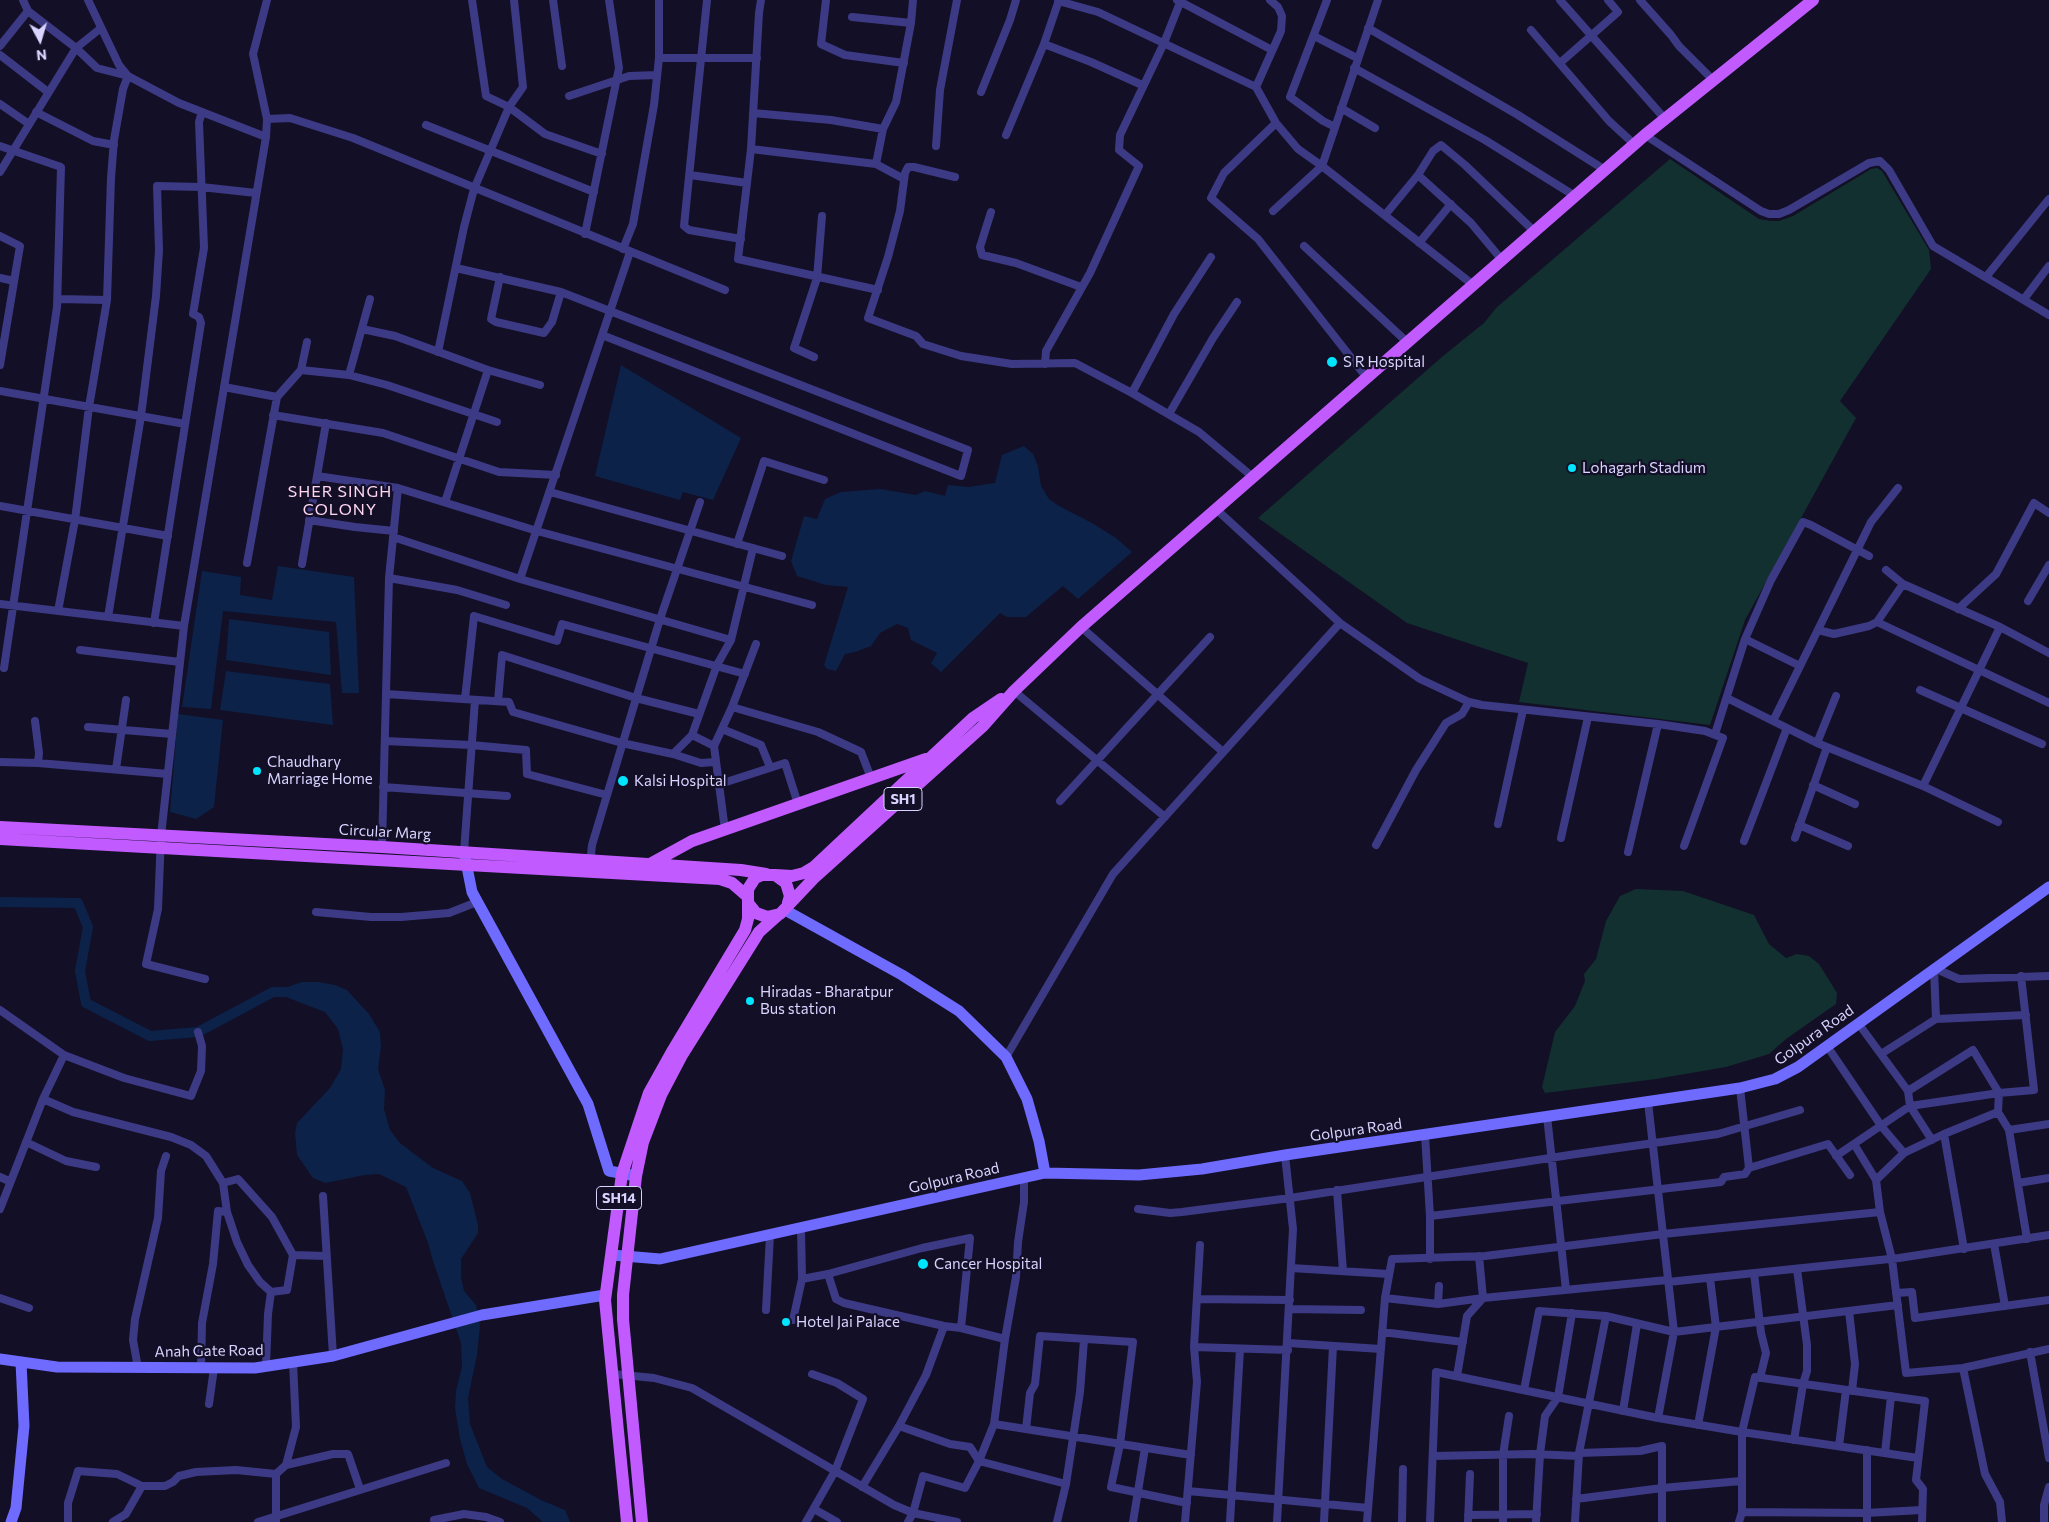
<!DOCTYPE html>
<html>
<head>
<meta charset="utf-8">
<style>
	body { margin:0 }
	#map { position:relative; width:2049px; height:1522px; overflow:hidden; background:#130f26; font-family:Commissioner,sans-serif }
	canvas { display:block }
	.north { position:absolute; left:15px; top:15px; width:50px; height:50px; -webkit-text-stroke:4px #130f26; paint-order:stroke; rotate:174deg; font-size:14px; font-weight:700; line-height:20px; text-align:center; color:#d9d4ff }
	.north::after { content:''; display:block; margin:auto; width:18px; height:22px; background:#d9d4ff; clip-path:polygon(50% 0,100% 100%,50% 72%,0 100%) }
</style>
</head>
<body>
<div id="map">
<canvas width="2049" height="1522"></canvas>
<div class="north">N</div>
</div>
<script>
const ctx = document.querySelector('canvas').getContext('2d');
ctx.lineJoin = 'round';
function fill(path, color) { ctx.fillStyle = color; ctx.fill(path, 'evenodd'); }
const toPath = rows => new Path2D(rows.map(r => 'M' + r).join(''));
function trace(path, color, width, dash) { ctx.strokeStyle = color; ctx.lineWidth = width; ctx.lineCap = dash ? 'butt' : 'round'; ctx.setLineDash(dash || []); ctx.stroke(path); }
function drawText(font, color, halo, rows, align = 'center') {
  ctx.font = font + ' Commissioner,sans-serif'; ctx.lineWidth = 4.5; ctx.setLineDash([]); ctx.textBaseline = 'middle'; ctx.strokeStyle = halo; ctx.fillStyle = color; for (const [text, x, y, turn = 0] of rows) {
    ctx.save(); ctx.translate(x, y); ctx.rotate((+turn || 0) * Math.PI / 180); ctx.textAlign = isNaN(turn) ? turn : align; if (halo) ctx.strokeText(text, 0, 0); ctx.fillText(text, 0, 0); ctx.restore();
  }
}
const green = toPath([
	[1670,159,1759,219,1771,221,1779,221,1793,216,1871,169,1877,168,1882,171,1929,250,1931,269,1840,401,1856,418,1745,620,1710,725,1519,702,1528,663,1407,623,1258,518,1443,356,1484,323,1496,308],
	[1636,889,1683,891,1754,915,1769,944,1786,958,1797,954,1809,956,1819,964,1837,993,1836,1004,1786,1039,1769,1054,1726,1067,1656,1079,1545,1093,1542,1087,1555,1032,1575,1006,1585,981,1584,974,1596,959,1606,921,1620,896]
]);
const water = toPath([
	[621,365,741,438,713,500,683,492,680,500,595,476],
	[1024,446,1033,454,1038,466,1041,486,1049,499,1059,506,1092,523,1116,538,1132,552,1078,599,1063,586,1026,617,1007,617,1000,613,941,672,931,663,937,653,911,640,908,628,897,624,880,633,871,646,855,652,845,654,836,671,827,669,824,665,848,587,826,585,797,576,791,561,804,516,817,519,825,499,841,492,880,489,916,495,925,491,945,496,948,485,968,487,995,483,1002,455],
	[278,566,354,577,359,693,342,693,336,622,223,611,211,709,182,707,202,571,241,577,240,595,272,600],
	[229,619,329,632,331,675,226,660],
	[226,671,330,684,333,725,220,710],
	[178,714,223,720,214,807,196,819,170,812],
	[302,982,318,982,335,985,347,990,369,1014,380,1032,381,1047,378,1069,385,1090,384,1109,390,1130,400,1143,433,1168,462,1181,470,1193,478,1225,478,1233,461,1259,461,1277,464,1291,476,1305,480,1326,477,1355,468,1398,470,1424,487,1467,502,1479,541,1500,565,1510,570,1522,543,1522,527,1508,479,1488,467,1464,460,1439,455,1408,456,1391,462,1367,461,1343,433,1261,428,1243,406,1187,379,1174,365,1175,325,1183,313,1178,297,1155,295,1133,297,1123,330,1088,341,1069,343,1049,338,1029,325,1012,273,992]
]);
const canal = toPath([
	[0,902,78,903,88,927,80,971,86,1003,150,1036,198,1032,273,992,285,992]
]);
const street = toPath([
	[23,0,28,11,76,48,97,68,128,76,123,89,114,140,111,178,107,300,89,407,75,520,58,611],
	[88,0,119,65,128,76,179,103,266,137],
	[472,0,486,96,509,107,545,134,602,154],
	[553,0,562,66],
	[707,0,684,226,689,230,741,239],
	[826,0,821,44,845,55,904,63],
	[1177,0,1272,50],
	[1327,0,1290,97,1323,121,1335,127],
	[1560,0,1665,119],
	[1640,0,1671,35,1679,46,1713,80],
	[1058,1,1098,12,1256,87,1276,123,1298,149,1322,166,1472,284],
	[852,17,911,23],
	[1368,28,1518,115,1605,170],
	[1531,30,1609,121,1634,144],
	[1314,36,1357,58],
	[1044,44,1091,62,1142,85],
	[0,46,28,11],
	[0,55,48,92],
	[659,58,757,58],
	[1560,63,1618,12,1608,0],
	[1354,68,1485,140,1575,196],
	[1256,87,1281,31,1282,16,1278,7,1270,0],
	[981,92,1010,20,1016,0],
	[569,96,629,76,657,75],
	[0,104,29,124],
	[1341,108,1375,128],
	[36,112,93,141,114,145],
	[753,113,831,120,883,129],
	[267,119,290,118,353,138,725,290],
	[1276,123,1224,173,1211,198,1258,239,1367,378],
	[426,125,594,192],
	[1006,135,1044,44,1059,0],
	[1645,135,1761,211,1769,214,1779,214,1789,210,1869,163,1880,161,1889,170,1933,246,2049,315],
	[0,146,61,167,57,307,4,668],
	[936,146,940,90,957,0],
	[751,149,759,13,761,0],
	[876,164,883,129,896,102,911,23,913,0],
	[0,172,76,48,101,28],
	[690,175,747,183],
	[1418,175,1471,223,1502,260],
	[955,177,914,167,908,167,905,173,900,211,888,257,868,318,916,336,923,344,961,356,1012,364,1075,363,1132,393,1199,432,1254,478],
	[1273,211,1322,166,1378,0],
	[991,212,980,247,982,255,1016,263,1081,287],
	[1385,215,1418,175,1433,151,1441,145,1465,165,1535,232],
	[585,234,619,68,609,0],
	[0,236,20,246,0,365],
	[1419,243,1451,204],
	[1304,246,1407,342],
	[623,249,633,224,654,105,659,58,659,0],
	[456,268,561,292,968,450,961,476,602,335],
	[500,277,491,319,496,322,544,333,552,322,561,292],
	[1986,277,2049,199],
	[0,278,14,281],
	[878,290,738,259,751,149,876,164,904,179],
	[58,299,107,300],
	[2024,299,2049,266],
	[362,329,395,336,488,370,540,385],
	[438,352,464,227,474,189,509,107,523,87,514,0],
	[814,357,794,348,817,278,822,216],
	[1045,364,1046,351,1090,273,1139,166,1119,150,1120,135,1164,43,1181,0],
	[301,370,349,375,387,385,497,422],
	[349,375,370,299],
	[224,387,277,397],
	[0,391,185,424],
	[1132,393,1174,314,1211,257],
	[1169,414,1213,338,1237,302],
	[273,415,383,433,499,472,556,475],
	[317,476,398,488],
	[550,492,782,556],
	[445,502,488,370],
	[0,506,168,536],
	[1217,510,1340,623,1420,679,1469,702,1482,705,1658,724,1705,731,1723,738,1684,846],
	[309,520,355,527,394,531],
	[393,537,520,579,731,640],
	[737,544,764,461,824,480],
	[247,563,277,397,301,370,307,342],
	[302,564,326,423],
	[1886,570,1903,584,2000,627,2049,653],
	[389,578,457,590,506,605],
	[520,579,630,252],
	[2028,601,2049,565],
	[0,604,184,626],
	[1958,609,1996,574,2034,503,2049,513],
	[108,617,141,416,156,296,159,250,157,186,201,187,256,193],
	[1877,622,2049,703],
	[154,623,201,323,199,317,193,314,204,248,199,122,202,112],
	[1081,627,1223,752],
	[1818,630,1834,634,1869,626,1877,622,1903,584],
	[1745,639,1800,666],
	[80,650,180,662],
	[1920,690,2042,744],
	[1014,691,1165,817],
	[386,694,509,702,513,712,622,743,673,754,701,763,715,762],
	[1727,698,1817,743,1923,786,1998,822],
	[465,699,474,616,557,641,562,624,745,674],
	[498,701,502,655,636,698,699,714],
	[732,707,818,732,861,752,871,778],
	[35,721,39,753,38,763],
	[1773,721,1871,522,1898,488],
	[88,727,172,734],
	[722,729,761,745,770,767],
	[1715,734,1745,639,1771,580,1803,522,1811,525,1869,556],
	[692,735,714,746],
	[385,741,471,745,526,750,527,774,607,795],
	[1817,743,1836,696],
	[673,754,692,735,717,665,731,640,753,548],
	[0,762,38,763,168,774],
	[116,769,126,700],
	[717,785,785,763,798,804],
	[1813,785,1855,804],
	[1923,786,2000,627],
	[383,787,507,796],
	[1060,801,1210,637],
	[1498,824,1523,710],
	[1799,825,1848,846],
	[725,830,714,746,732,707,756,644],
	[1561,838,1588,717],
	[1795,838,1827,747],
	[1744,841,1787,728],
	[1376,845,1416,770,1446,723,1462,714,1469,702],
	[382,847,389,578,398,488,537,531,812,605],
	[464,852,475,700],
	[1628,852,1658,724],
	[590,864,592,845,660,619,700,502],
	[316,912,371,917,401,917,449,913,477,902],
	[205,979,146,964,158,909,161,836,184,626,266,137,267,119,253,54,267,0],
	[0,1010,64,1055,124,1078,191,1096,201,1071,202,1046,198,1032],
	[1936,1019,1934,968,1959,979,2049,976],
	[1858,1023,1908,1091,1910,1106,1932,1140],
	[1827,1046,1882,1127,1904,1153],
	[1881,1054,1936,1019,2026,1015],
	[1006,1057,1113,874,1340,623],
	[1740,1088,1749,1168],
	[1908,1091,1973,1050,1999,1093,1998,1112,2009,1130,2027,1239],
	[43,1099,73,1112,171,1137,191,1145,206,1156,223,1183,227,1212,237,1242,248,1265,260,1282,271,1292,287,1290,293,1255],
	[1648,1102,1674,1332,1658,1418],
	[1998,1112,1944,1134,1904,1153,1876,1180,1880,1212,1892,1259,1906,1373,1963,1368,2049,1349],
	[1547,1116,1566,1290],
	[2009,1130,2049,1124],
	[1944,1134,1964,1249],
	[1425,1135,1430,1216,1430,1259],
	[26,1142,66,1161,96,1167],
	[1854,1144,1876,1180],
	[1836,1156,1910,1106,1999,1093,2034,1090,2021,976],
	[0,1177,9,1181],
	[223,1183,238,1179,272,1217,293,1255,326,1256],
	[2018,1183,2049,1178],
	[1337,1190,1343,1271],
	[323,1196,333,1356],
	[0,1209,43,1099,64,1055],
	[1138,1209,1170,1213,1182,1212,1290,1198,1576,1154,1718,1134,1800,1110],
	[1430,1216,1721,1182,1724,1177,1745,1174,1749,1168,1828,1144,1850,1175],
	[801,1228,802,1279,828,1274,922,1248,970,1238,961,1328],
	[1994,1244,2005,1306],
	[1479,1256,1483,1298,1667,1280],
	[1291,1268,1389,1274],
	[1754,1273,1761,1333,1766,1353,1760,1378],
	[828,1274,836,1299,844,1303,944,1326,961,1328,1005,1339],
	[1668,1282,1899,1258,2049,1235],
	[1896,1293,1912,1292,1915,1318,2049,1300],
	[0,1298,29,1308],
	[1385,1298,1438,1304,1439,1286],
	[1197,1299,1290,1300],
	[1438,1304,1483,1298],
	[1290,1309,1361,1310],
	[766,1310,770,1235],
	[1849,1311,1855,1364,1852,1391],
	[793,1320,802,1279],
	[1382,1332,1463,1342],
	[1288,1343,1381,1349],
	[1194,1347,1288,1350],
	[2030,1352,2049,1458],
	[266,1366,268,1314,271,1292],
	[138,1368,133,1340,135,1319,158,1218,161,1171,166,1156],
	[201,1368,202,1323,213,1264,218,1211,227,1212],
	[1963,1368,1985,1474,2000,1502,2002,1522],
	[613,1374,654,1378,692,1388,894,1505,913,1513,957,1522],
	[1457,1376,1467,1316,1483,1298],
	[1524,1390,1539,1311,1606,1316,1674,1332,1898,1305],
	[209,1404,214,1368],
	[1623,1411,1637,1324],
	[994,1424,1191,1455],
	[1698,1425,1716,1327,1710,1278],
	[899,1426,950,1444,970,1447,979,1461,1066,1484],
	[1026,1429,1030,1393,1035,1384,1040,1336,1133,1342,1120,1444,1111,1487,1187,1503],
	[1794,1440,1803,1384,1807,1371,1807,1345,1797,1269],
	[1839,1446,1846,1390],
	[1867,1450,1867,1522],
	[1579,1453,1640,1451,1662,1446,1662,1522],
	[1885,1453,1891,1396],
	[1433,1456,1533,1454,1579,1456],
	[286,1465,333,1454,348,1454,360,1489],
	[862,1487,899,1426,926,1375,944,1326],
	[1188,1491,1368,1508],
	[1576,1499,1662,1488,1741,1481],
	[814,1509,837,1522],
	[1742,1512,1742,1432,1755,1377,1925,1401,1916,1480,1923,1489,1922,1522],
	[1468,1515,1537,1514],
	[434,1520,464,1514,486,1517,500,1522],
	[276,1521,276,1474,286,1465,296,1427,293,1362],
	[68,1522,68,1503,78,1471,117,1474,142,1486,165,1486,173,1482,179,1476,196,1472,236,1470,276,1474],
	[113,1522,126,1514,142,1486],
	[258,1522,446,1463],
	[806,1522,835,1471,863,1399,837,1383,812,1374],
	[908,1522,913,1513,923,1476,965,1488,979,1461,994,1424,1005,1339,1016,1277,1018,1242,1024,1202,1024,1178],
	[1057,1522,1066,1484,1080,1392,1084,1340],
	[1133,1522,1145,1448],
	[1185,1522,1197,1382,1194,1347,1200,1245],
	[1230,1522,1240,1349],
	[1277,1522,1293,1229,1285,1155],
	[1324,1522,1333,1346],
	[1367,1522,1385,1298,1392,1259,1485,1256,1663,1234,1880,1212],
	[1402,1522,1403,1469],
	[1430,1522,1436,1372,1658,1418,1742,1432,1918,1458],
	[1468,1522,1470,1474],
	[1503,1522,1503,1455,1509,1416],
	[1536,1522,1540,1454,1545,1416,1558,1397,1572,1313],
	[1575,1522,1579,1453,1606,1316],
	[1739,1522,1742,1512,1866,1513,1922,1510],
	[2044,1522,2044,1505,2049,1487]
]);
const secondary = toPath([
	[465,857,472,892,588,1104,609,1171,636,1176],
	[785,910,902,975,959,1011,1006,1057,1027,1099,1039,1141,1045,1173],
	[612,1255,660,1259,1045,1173,1139,1175,1202,1169,1285,1155,1740,1088,1775,1079,1798,1067,2049,887],
	[0,1359,57,1367,255,1368,333,1356,482,1315,605,1295],
	[11,1522,16,1508,24,1426,21,1362]
]);
const primary = toPath([
	[0,827,382,847,741,870,766,874],
	[0,839,720,879,732,883,747,896],
	[650,864,692,841,926,759],
	[775,875,792,876,804,873,814,867,973,718,1001,699],
	[788,903,790,896,786,883,775,875,762,875,755,878,748,889,748,903,756,913,767,917,780,914,815,877,983,726,1014,691,1081,627,1645,135,1813,0],
	[627,1522,605,1300,622,1174,649,1093,673,1050,745,930,748,919,748,903],
	[642,1522,623,1319,623,1295,636,1176,643,1142,661,1095,682,1055,759,932,778,915]
]);
const markers = [
	[1332,362,6,"#00e5ff"],
	[1572,468,5,"#00e5ff"],
	[257,771,5,"#00e5ff"],
	[623,781,6,"#00e5ff"],
	[750,1001,5,"#00e5ff"],
	[923,1264,6,"#00e5ff"],
	[786,1322,5,"#00e5ff"]
];
const shields = [
	[903,799,38],
	[619,1198,45]
];
const shieldNames = [
	["SH1",903,799],
	["SH14",619,1198]
];
const poiNames = [
	["S R Hospital",1343,362],
	["Lohagarh Stadium",1582,468],
	["Chaudhary",267,762],
	["Marriage Home",267,779],
	["Kalsi Hospital",634,781],
	["Hiradas - Bharatpur",760,992],
	["Bus station",760,1009],
	["Cancer Hospital",934,1264],
	["Hotel Jai Palace",796,1322]
];
const streetNames = [
	["Circular Marg",385,832,3],
	["Golpura Road",1814,1035,-35],
	["Golpura Road",1356,1130,-8],
	["Golpura Road",954,1178,-13],
	["Anah Gate Road",209,1351,-1]
];
const neighbourhoodNames = [
	["SHER SINGH",340,492],
	["COLONY",340,510]
];
fill(green, '#12302f');
fill(water, '#0c2248');
trace(canal, '#0c2248', 10);
trace(street, '#3d3a85', 8);
trace(secondary, '#6f6bff', 11);
trace(primary, '#c25bff', 12);
for (const [x, y, r, color] of markers) { const dot = new Path2D(); dot.arc(x, y, r, 0, 2 * Math.PI); ctx.fillStyle = color; ctx.fill(dot); trace(dot, '#130f26', 2); }
for (const [x, y, w] of shields) { const box = new Path2D(); box.roundRect(x - w / 2, y - 11.5, w, 23, 4); ctx.fillStyle = '#130f26'; ctx.fill(box); trace(box, '#d9d4ff', 1); }
drawText('bold 14px', '#d9d4ff', null, shieldNames);
drawText('15px', '#d9d4ff', '#130f26', poiNames, 'left');
drawText('15px', '#d9d4ff', '#130f26', streetNames);
ctx.letterSpacing = '1px';
drawText('16px', '#ffd6f0', '#130f26', neighbourhoodNames);
ctx.letterSpacing = '0px';
</script>
</body>
</html>
